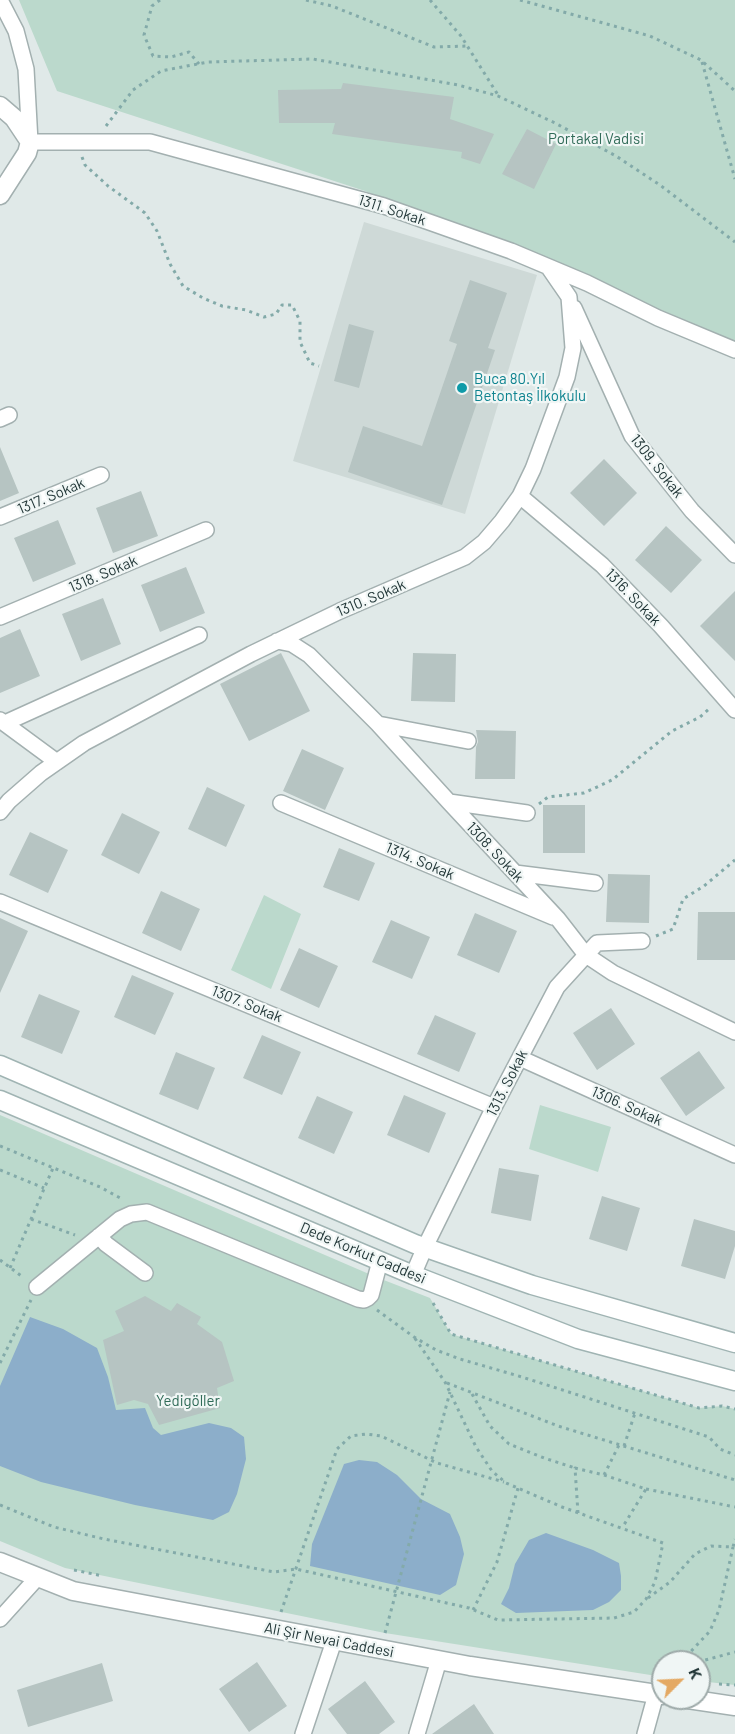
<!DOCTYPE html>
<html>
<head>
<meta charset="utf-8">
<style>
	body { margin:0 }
	#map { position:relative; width:735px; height:1734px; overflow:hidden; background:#e0e9e8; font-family:Barlow,sans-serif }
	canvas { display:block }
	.north { position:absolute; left:651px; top:1650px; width:60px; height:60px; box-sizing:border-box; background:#f0f6f5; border:2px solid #9eaaa9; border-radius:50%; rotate:66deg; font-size:16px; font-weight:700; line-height:24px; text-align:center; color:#223738 }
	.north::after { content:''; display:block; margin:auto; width:21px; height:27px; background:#e4a963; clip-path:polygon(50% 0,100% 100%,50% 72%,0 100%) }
</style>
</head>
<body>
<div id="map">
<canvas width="735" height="1734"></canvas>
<div class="north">K</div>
</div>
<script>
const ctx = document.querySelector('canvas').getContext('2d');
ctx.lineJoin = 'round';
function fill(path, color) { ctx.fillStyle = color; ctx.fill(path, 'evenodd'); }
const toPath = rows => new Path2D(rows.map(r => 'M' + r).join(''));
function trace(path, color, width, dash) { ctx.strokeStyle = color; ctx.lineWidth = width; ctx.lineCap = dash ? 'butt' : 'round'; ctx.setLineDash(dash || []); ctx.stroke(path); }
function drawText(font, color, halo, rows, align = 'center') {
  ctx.font = font + ' Barlow,sans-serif'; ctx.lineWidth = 4.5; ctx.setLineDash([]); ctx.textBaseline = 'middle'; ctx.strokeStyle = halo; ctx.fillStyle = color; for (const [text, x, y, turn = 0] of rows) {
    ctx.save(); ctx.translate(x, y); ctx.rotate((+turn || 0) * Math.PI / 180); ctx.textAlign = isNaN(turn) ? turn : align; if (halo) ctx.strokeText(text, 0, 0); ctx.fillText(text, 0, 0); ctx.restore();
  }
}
const built = toPath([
	[364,222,537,275,465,514,293,461]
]);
const green = toPath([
	[19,0,735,0,735,350,365,191,57,91],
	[264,895,301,914,271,989,231,970],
	[540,1105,611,1127,598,1172,529,1149],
	[0,1115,376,1277,430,1298,451,1334,699,1408,722,1406,735,1409,735,1685,699,1681,699,1662,663,1662,663,1677,385,1633,65,1568,0,1541]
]);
const water = toPath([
	[30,1317,63,1329,97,1348,108,1377,116,1410,145,1408,153,1428,161,1435,209,1423,231,1428,244,1437,246,1459,237,1494,229,1512,213,1520,135,1505,41,1482,0,1466,0,1386],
	[359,1460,377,1462,397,1475,421,1499,450,1514,460,1537,464,1554,456,1585,440,1595,310,1566,312,1544,344,1464],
	[546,1533,593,1550,619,1563,621,1576,621,1590,609,1602,593,1610,516,1613,501,1604,509,1588,515,1564,529,1540]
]);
const building = toPath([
	[343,83,454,97,450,119,494,134,480,164,461,158,462,152,332,134,335,123,279,123,278,90,341,89],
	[527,129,556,144,534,189,502,174],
	[470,280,507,293,488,348,495,350,442,505,348,472,363,426,422,446,457,344,449,341],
	[349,324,374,331,359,388,334,381],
	[0,447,19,493,0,501],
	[604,459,637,493,604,526,570,493],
	[141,491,158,536,113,553,96,508],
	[58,520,76,564,33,582,14,538],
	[666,526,702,560,671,593,635,560],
	[186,567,205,613,160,632,141,585],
	[735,591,735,661,700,626],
	[103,598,121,644,81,661,62,614],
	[20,629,40,676,0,693,0,638],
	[281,653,310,711,249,741,220,684],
	[413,653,456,654,455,702,411,701],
	[476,730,516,731,515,779,475,779,476,747,478,742],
	[302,749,344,768,325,810,283,791],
	[207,787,245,805,226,847,188,829],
	[543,805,585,805,585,853,543,853],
	[122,813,160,832,139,874,101,855],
	[30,832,68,850,48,893,9,875],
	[339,848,375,863,359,901,323,887],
	[608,874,650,875,649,923,606,922],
	[161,891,200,909,181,951,142,933],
	[698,912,735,912,735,960,697,960],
	[475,913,517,931,499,973,457,955],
	[0,918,28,931,0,993],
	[391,920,430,937,412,979,372,962],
	[299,948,338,966,319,1008,280,990],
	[132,975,174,993,155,1035,114,1017],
	[39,994,80,1011,62,1054,21,1037],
	[611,1008,635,1044,597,1070,573,1033],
	[435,1015,476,1033,459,1072,417,1054],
	[262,1035,301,1052,282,1095,243,1078],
	[699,1051,725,1088,686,1116,660,1078],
	[176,1052,215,1068,198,1110,159,1094],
	[404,1095,446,1113,429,1153,387,1135],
	[317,1096,353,1112,334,1154,298,1138],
	[499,1168,539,1175,531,1221,491,1213],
	[602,1196,640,1208,627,1251,589,1239],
	[694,1219,735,1231,735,1246,725,1279,681,1266],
	[145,1296,171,1311,177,1303,201,1317,197,1324,222,1342,234,1381,217,1388,220,1408,159,1425,148,1404,134,1400,117,1405,103,1340,124,1331,115,1311],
	[257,1662,287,1706,249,1732,219,1689],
	[102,1663,113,1701,28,1727,17,1690],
	[365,1681,395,1722,379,1734,347,1734,328,1709],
	[474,1704,494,1734,432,1734]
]);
const path = toPath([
	[160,0,152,6,144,35,153,56,171,57,189,52,199,64],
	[306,0,332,6,434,47,468,46],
	[430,0,461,36,498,95],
	[520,0,650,36,701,60,735,91],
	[702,62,735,179],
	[106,126,133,90,161,71,208,62,313,59,458,85,498,96,555,123,616,156,660,185,735,242],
	[82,157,85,165,108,186,145,213,157,231,170,264,183,286,203,298,222,306,246,310,264,317,276,314,282,305,292,305,300,321,300,342,310,363,319,366],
	[539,804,548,797,584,793,612,780,672,731,700,717,710,708],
	[656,936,673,929,683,899,704,886,735,860],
	[0,1146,100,1187,122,1199],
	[0,1170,44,1188],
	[31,1219,75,1235],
	[0,1260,24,1278],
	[10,1268,53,1168],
	[433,1303,451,1334,699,1408,722,1406,735,1409],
	[377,1310,414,1337,436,1350,460,1359,522,1377,709,1437,720,1449,735,1455],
	[0,1363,31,1300],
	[447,1383,558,1426,735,1480],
	[472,1394,490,1426,509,1444,544,1458,575,1468],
	[624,1446,635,1413],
	[604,1475,646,1489,622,1528],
	[646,1489,735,1507],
	[0,1505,54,1527,104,1539,274,1572,296,1569,469,1608,498,1620,614,1618,634,1612,646,1599,655,1582,663,1543,562,1507,506,1483,492,1471,476,1447,445,1382,414,1337],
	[578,1513,575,1468,604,1475,619,1445],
	[74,1570,103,1576],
	[648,1598,670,1582,695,1554,711,1546,733,1547,735,1539],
	[473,1610,497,1562,518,1488],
	[281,1612,337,1449,351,1436,366,1434,381,1436,437,1463,504,1482],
	[681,1662,710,1631,719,1610,733,1547],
	[698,1662,735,1652],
	[719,1684,735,1685]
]);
const minor = toPath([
	[0,0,16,31,26,69,30,142,150,142,384,206,511,251,587,283,658,318,735,350],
	[574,308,632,436,692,511,735,555],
	[0,419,9,415],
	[520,496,602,565,661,626,735,710],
	[0,517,101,475],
	[0,617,206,530],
	[277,641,292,644,309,655,378,724,449,802,558,919,586,955,613,973,735,1032],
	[0,720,57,762],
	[5,723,199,635],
	[378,724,468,741],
	[449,802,527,813],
	[281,803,553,917],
	[0,812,9,801,41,773,84,743,251,654,340,611,465,557,484,542,502,521,520,496,533,469,567,377,573,348,569,297,549,268],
	[515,873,595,883],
	[0,902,494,1107],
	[520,1058,735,1155],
	[99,1236,106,1244,145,1273],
	[413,1275,425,1247,494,1107,557,987,597,943,642,941],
	[37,1287,120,1219,131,1214,147,1212,358,1299,364,1300,368,1298,371,1295,380,1261],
	[0,1619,37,1578],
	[303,1734,334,1641],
	[417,1734,439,1660],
	[645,1734,656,1694]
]);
const tertiary = toPath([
	[0,106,14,118,30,142,27,153,0,195],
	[0,1562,73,1591,470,1666,663,1695],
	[681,1698,735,1706]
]);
const secondary = toPath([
	[0,1065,415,1244,532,1285,735,1343],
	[0,1100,413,1275,578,1339,735,1381]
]);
const pathBridge = toPath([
	[385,1633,450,1392]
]);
const markers = [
	[462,388,6,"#0f9aa8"]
];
const parkNames = [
	["Portakal Vadisi",596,139],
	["Yedigöller",188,1401]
];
const streetNames = [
	["1311. Sokak",392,210,18],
	["1309. Sokak",657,466,52],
	["1317. Sokak",51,496,-23],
	["1318. Sokak",103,574,-23],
	["1316. Sokak",633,597,46],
	["1310. Sokak",371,598,-23],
	["1308. Sokak",495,852,47],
	["1314. Sokak",420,861,23],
	["1307. Sokak",247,1004,22],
	["1313. Sokak",507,1083,-63],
	["1306. Sokak",627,1106,24],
	["Dede Korkut Caddesi",363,1253,23],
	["Ali Şir Nevai Caddesi",329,1640,11]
];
const cultureNames = [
	["Buca 80.Yıl",474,379],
	["Betontaş İlkokulu",474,396]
];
fill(built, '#ced9d7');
fill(green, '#bbd9cc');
fill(water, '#8caeca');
fill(building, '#b6c4c2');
trace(minor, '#a3b0b0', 18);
trace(tertiary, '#a3b0b0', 21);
trace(secondary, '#a0b4b3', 21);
trace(path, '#83aaa9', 3, [3, 4.5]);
trace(minor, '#fff', 15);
trace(tertiary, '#fff', 18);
trace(secondary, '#fff', 18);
trace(pathBridge, '#83aaa9', 3, [3, 4.5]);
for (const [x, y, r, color] of markers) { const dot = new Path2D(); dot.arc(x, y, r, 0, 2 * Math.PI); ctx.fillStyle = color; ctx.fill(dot); trace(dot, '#f0f6f5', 2); }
drawText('15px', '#306b58', '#f0f6f5', parkNames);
drawText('15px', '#223738', '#f0f6f5', streetNames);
drawText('15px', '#0d838f', '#f0f6f5', cultureNames, 'left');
</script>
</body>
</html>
